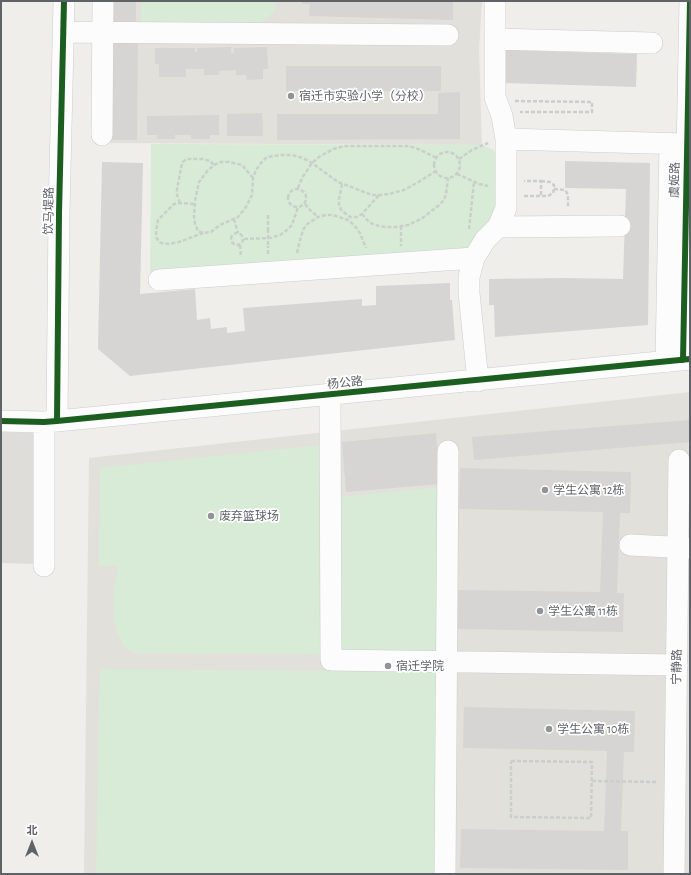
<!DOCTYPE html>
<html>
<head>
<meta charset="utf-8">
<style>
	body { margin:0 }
	#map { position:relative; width:691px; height:875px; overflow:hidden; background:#efeeea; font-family:"Alegreya Sans","Noto Sans SC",sans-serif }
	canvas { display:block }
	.frame { position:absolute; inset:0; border:2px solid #5f6368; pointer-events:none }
	.north { position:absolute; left:12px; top:823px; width:40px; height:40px; -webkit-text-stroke:3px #fff; paint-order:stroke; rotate:0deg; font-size:11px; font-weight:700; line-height:16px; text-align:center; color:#5f6368 }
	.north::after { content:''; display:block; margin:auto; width:14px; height:18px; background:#5f6368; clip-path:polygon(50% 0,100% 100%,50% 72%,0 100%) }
</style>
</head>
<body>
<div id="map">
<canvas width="691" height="875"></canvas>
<div class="frame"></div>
<div class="north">北</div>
</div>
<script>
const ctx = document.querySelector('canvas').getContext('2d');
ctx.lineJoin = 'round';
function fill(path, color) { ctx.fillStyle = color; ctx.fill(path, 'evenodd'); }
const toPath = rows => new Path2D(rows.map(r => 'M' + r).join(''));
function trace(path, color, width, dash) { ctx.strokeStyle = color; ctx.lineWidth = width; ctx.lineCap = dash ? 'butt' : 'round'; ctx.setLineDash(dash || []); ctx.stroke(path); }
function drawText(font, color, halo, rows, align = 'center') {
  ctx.font = font + ' "Alegreya Sans","Noto Sans SC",sans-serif'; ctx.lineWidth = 3.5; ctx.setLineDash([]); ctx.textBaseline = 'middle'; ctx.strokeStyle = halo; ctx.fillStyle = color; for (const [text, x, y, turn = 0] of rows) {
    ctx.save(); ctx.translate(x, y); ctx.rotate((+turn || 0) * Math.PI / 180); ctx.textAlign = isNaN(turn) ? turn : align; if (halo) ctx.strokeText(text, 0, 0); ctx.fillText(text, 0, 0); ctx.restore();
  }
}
const industrial = toPath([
	[1,432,39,433,38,564,1,563]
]);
const education = toPath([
	[103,1,482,1,479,49,482,145,100,143],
	[690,392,690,874,84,874,89,458]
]);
const green = toPath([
	[141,1,276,1,275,10,265,20,258,24,141,27],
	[151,144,482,145,494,150,498,164,498,202,494,213,471,253,150,275],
	[322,445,328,654,136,653,125,648,117,633,114,615,114,588,118,566,99,566,100,468],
	[442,487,442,655,342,650,340,497],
	[100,669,326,671,440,670,438,874,96,874]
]);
const building = toPath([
	[110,1,136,1,136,26,110,26],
	[302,1,453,1,453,20,309,16,310,4,302,4],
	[111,38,138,38,137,140,111,140],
	[231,47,231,53,234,53,234,48,267,47,268,69,263,69,263,79,247,80,246,75,236,75,236,70,219,71,219,75,204,75,204,69,186,69,186,77,159,77,159,64,155,64,155,48,195,48,195,52,197,52,197,48],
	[506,50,637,54,636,87,505,83],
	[286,66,441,66,441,91,286,91],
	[460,92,460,139,277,140,277,114,438,114,438,93],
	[262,113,263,136,227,136,227,114],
	[219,115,219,135,210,135,210,139,191,139,191,135,175,135,175,139,157,139,157,135,147,135,147,116],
	[565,161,650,163,648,325,495,337,494,305,489,305,489,279,563,278,623,279,626,189,565,188],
	[102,162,143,163,140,294,195,289,197,320,210,318,211,329,227,327,227,333,245,331,243,308,362,299,362,306,376,305,376,286,450,283,450,300,452,300,455,340,130,376,98,349],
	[690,420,690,442,474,460,472,437],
	[436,433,440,484,346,492,342,442],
	[460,468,631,472,630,513,620,513,617,593,624,593,623,632,456,629,457,590,600,592,603,512,459,509],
	[464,707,635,711,634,752,624,752,621,831,628,831,628,870,460,868,461,829,604,831,607,751,463,748]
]);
const path = toPath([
	[515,101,592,102,592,112,520,112],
	'434 165a13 13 0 1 1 26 0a13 13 0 1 1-26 0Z',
	[459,159,472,150,488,143],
	[457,174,479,184,488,186],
	[253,178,242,165,229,162,221,162,216,164,208,170,199,182,195,201,194,216,195,224,198,231,203,233,211,232,220,225,238,217,246,207,252,195,253,178,256,170,261,163,267,157,281,155,292,155,303,158,312,163,338,182,372,195,379,195,389,194,404,190,417,183,436,171],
	[541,181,550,182,554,185,554,189,553,193,548,196,541,196],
	[342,184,339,199,339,206,342,211,350,217,357,217,362,214,379,195],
	[298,188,302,178,312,163,319,157,333,149,345,146,407,146,416,148,437,158],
	'288 198a9 9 0 1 1 18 0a9 9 0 1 1-18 0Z',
	[554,189,565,190,567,193,568,196,568,208],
	[524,196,541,196,541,181,524,181],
	[180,203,177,195,177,189,182,163,186,159,203,159,210,161,214,165],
	[194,204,180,203,174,204,158,220,157,226,156,233,157,239,161,243,169,244,179,242,203,233],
	[305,204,309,209,318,217],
	[362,214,369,222,375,225,385,227,396,227,408,225,421,219,438,206,444,200,446,194,448,178],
	[268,215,268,229],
	[234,219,238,233],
	[401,226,401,246],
	[469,229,474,182],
	'231 239a6 6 0 1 1 12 0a6 6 0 1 1-12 0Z',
	[244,239,270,238,280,235,287,230,292,225,298,207],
	[240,245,241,257],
	[297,253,299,244,303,230,306,225,318,217,326,215,333,215,348,220,354,225,360,233,366,248],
	[268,254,268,246],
	[511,761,592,762,591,818,511,817,511,761],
	[592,781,657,782]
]);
const minor = toPath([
	[64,32,448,35],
	[495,39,652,43],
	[102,135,103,1],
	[506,139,685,144],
	[498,227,620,226],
	[159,280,474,258],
	[683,360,690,1],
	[666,362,670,143],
	[478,381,469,293,469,277,474,258,485,240,498,227,506,208,506,139,502,116,495,97,495,1],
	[330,395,331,660,677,665],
	[1,421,44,422,57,421,690,359],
	[57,421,59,213,64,1],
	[44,422,44,566],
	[630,545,690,548],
	[445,874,448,451],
	[674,874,679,460]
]);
const pathBridge = toPath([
	[268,229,268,246]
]);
const cycleway = toPath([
	[683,360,690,1],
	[1,421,44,422,57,421,690,359],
	[57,421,59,213,64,1]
]);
const markers = [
	[291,96,4,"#919496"],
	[545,490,4,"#919496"],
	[211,516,4,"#919496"],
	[540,611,4,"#919496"],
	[388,666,4,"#919496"],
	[549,729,4,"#919496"]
];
const poiNames = [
	["宿迁市实验小学（分校）",299,96],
	["学生公寓 12栋",553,490],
	["废弃篮球场",219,516],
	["学生公寓 11栋",548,611],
	["宿迁学院",396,666],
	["学生公寓 10栋",557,729]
];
const streetNames = [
	["虞姬路",675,180,-89],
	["饮马堤路",49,211,-89],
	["杨公路",345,383,-6],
	["宁静路",677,667,-89]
];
fill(industrial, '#dfddda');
fill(education, '#e2e0da');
fill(green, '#d8ebd6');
fill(building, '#d6d5d3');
trace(minor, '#cbcccc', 22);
trace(path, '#cacfcc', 2.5, [4, 2]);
trace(minor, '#fdfcfc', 21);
trace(pathBridge, '#cacfcc', 2.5, [4, 2]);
trace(cycleway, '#1b5e20', 6);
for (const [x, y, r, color] of markers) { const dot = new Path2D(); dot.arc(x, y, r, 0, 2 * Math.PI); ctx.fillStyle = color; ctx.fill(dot); trace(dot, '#fff', 1.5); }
drawText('12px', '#5f6368', '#fff', poiNames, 'left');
drawText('12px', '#5f6368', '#fff', streetNames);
</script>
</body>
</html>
